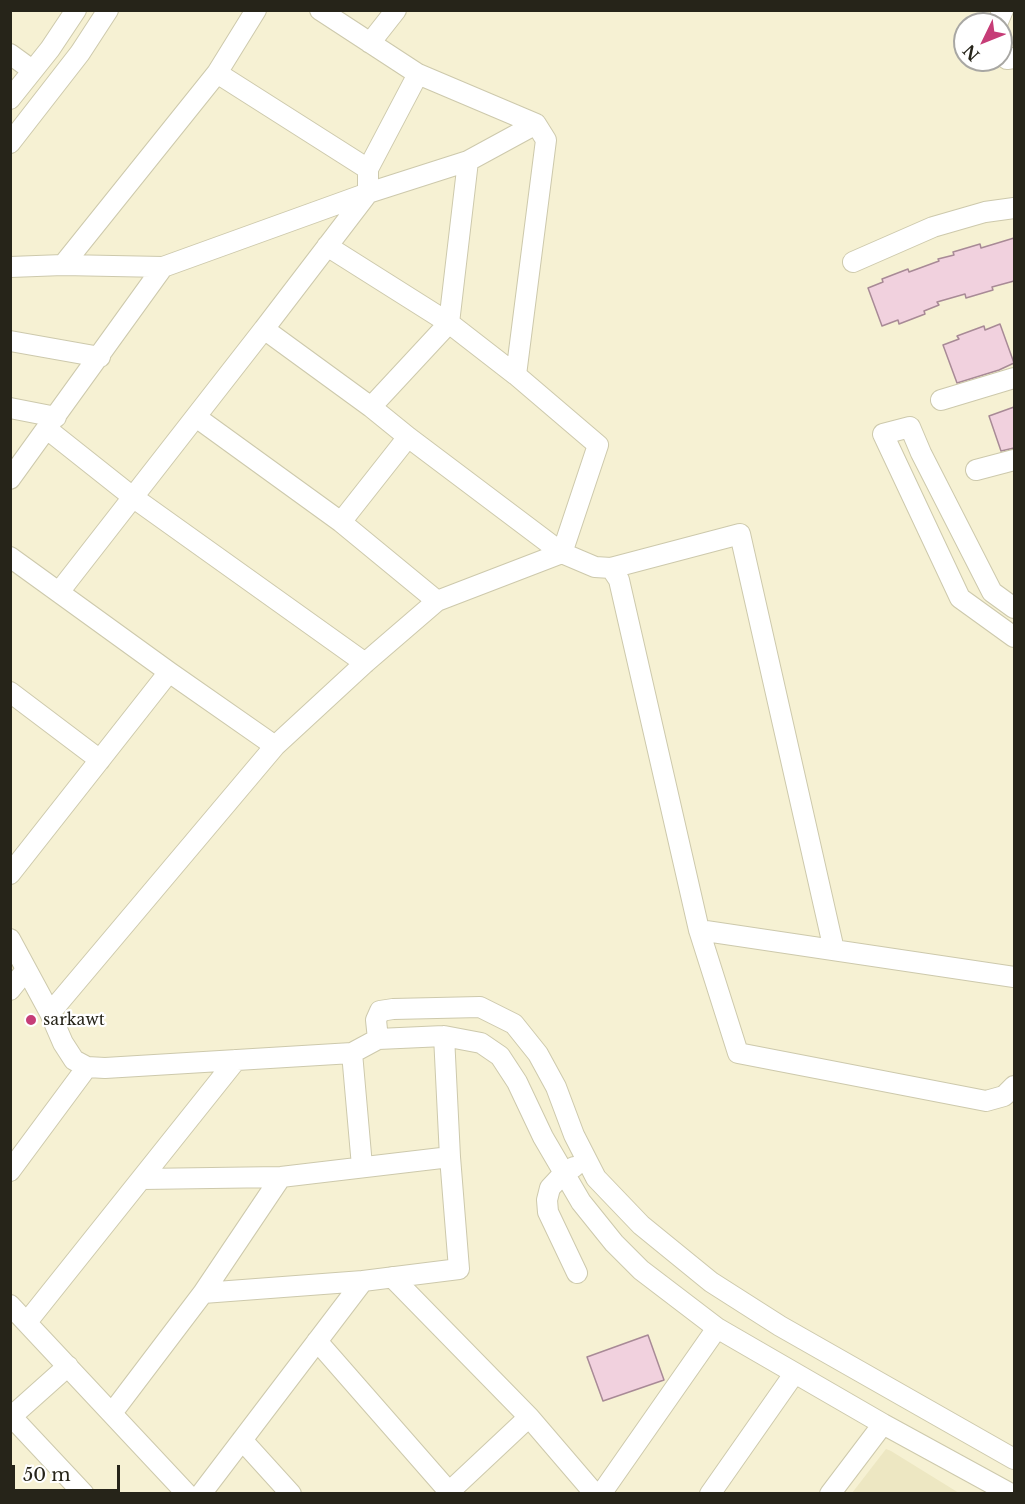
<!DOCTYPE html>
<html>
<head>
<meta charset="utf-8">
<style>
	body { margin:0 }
	#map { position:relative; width:1025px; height:1504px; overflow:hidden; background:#f6f1d3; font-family:"Libre Baskerville",serif }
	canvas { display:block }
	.frame { position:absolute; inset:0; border:12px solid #262419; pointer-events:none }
	.north { position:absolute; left:953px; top:12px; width:60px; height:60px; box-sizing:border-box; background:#fff; border:2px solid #a8a7a3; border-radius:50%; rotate:227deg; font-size:16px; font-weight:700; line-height:24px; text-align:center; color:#262419 }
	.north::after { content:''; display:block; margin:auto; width:21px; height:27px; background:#c63d77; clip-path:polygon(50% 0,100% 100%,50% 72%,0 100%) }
	.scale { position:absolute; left:12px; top:1465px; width:108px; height:27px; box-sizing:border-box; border:3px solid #262419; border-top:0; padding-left:8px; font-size:18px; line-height:21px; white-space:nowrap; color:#262419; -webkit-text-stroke:4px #fff; paint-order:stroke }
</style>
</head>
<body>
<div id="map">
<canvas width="1025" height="1504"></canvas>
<div class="frame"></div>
<div class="north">N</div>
<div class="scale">50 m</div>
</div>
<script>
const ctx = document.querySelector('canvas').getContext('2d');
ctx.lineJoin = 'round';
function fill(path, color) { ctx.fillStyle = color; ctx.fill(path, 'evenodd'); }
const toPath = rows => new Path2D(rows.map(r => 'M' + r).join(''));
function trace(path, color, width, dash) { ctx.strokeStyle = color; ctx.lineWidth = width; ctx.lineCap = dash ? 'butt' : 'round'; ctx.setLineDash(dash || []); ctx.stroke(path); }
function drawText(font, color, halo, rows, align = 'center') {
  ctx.font = font + ' "Libre Baskerville",serif'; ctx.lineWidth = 4.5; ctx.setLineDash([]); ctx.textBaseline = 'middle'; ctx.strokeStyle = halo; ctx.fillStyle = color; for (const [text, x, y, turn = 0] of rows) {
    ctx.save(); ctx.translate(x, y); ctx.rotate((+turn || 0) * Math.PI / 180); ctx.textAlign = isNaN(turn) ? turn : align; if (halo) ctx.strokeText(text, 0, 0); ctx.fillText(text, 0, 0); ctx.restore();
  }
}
const built = toPath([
	[886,1449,891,1451,959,1493,852,1493]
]);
const building = toPath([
	[1014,238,1014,281,992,287,993,290,966,298,965,294,937,302,939,305,924,311,925,314,899,324,898,320,882,326,868,288,883,282,882,279,908,269,909,272,939,261,938,259,954,255,953,252,980,244,981,248,1014,238],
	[1000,324,1014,363,999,370,957,383,943,345,959,339,957,336,984,326,985,330,1000,324],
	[1014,407,1014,448,1001,451,989,416,1014,407],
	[648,1335,664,1380,603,1401,587,1357,648,1335]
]);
const minor = toPath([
	[320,10,418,74,536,124],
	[997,24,1003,10],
	[370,43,396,10],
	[10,54,32,70],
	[1001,54,1007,59,1014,58],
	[217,73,368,169,368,193,264,329,371,407,408,437,562,553,595,567,611,568,740,534,834,950],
	[10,99,50,49,76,10],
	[10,143,80,53,108,10],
	[368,169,418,74],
	[853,262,933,227,985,212,1014,208],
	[63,265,217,73,256,10],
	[10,267,63,265,163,267,368,193,468,161,536,124,546,140,516,375],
	[10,341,100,357],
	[941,400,1014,378],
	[371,407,449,323,468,161],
	[10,408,56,417],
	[196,417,341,522,437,601],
	[47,429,134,498,365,663],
	[976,470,1014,460],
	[10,479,163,267],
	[341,522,408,437],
	[10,557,169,672,275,746],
	[611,568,619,580,699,930,738,1053,986,1101,1004,1096,1014,1086],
	[59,592,264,329],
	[1014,608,992,592,921,453,910,427,883,434,960,598,1014,637],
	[10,692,100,760],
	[10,874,169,672],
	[699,930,1014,977],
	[10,939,50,1013,63,1043,74,1060,87,1067,105,1068,352,1053,378,1039,444,1036,481,1043,500,1056,517,1082,543,1137,581,1202,614,1243,641,1270,717,1328,883,1424,1011,1494],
	[10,990,26,970],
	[50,1013,275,746,365,663,437,601,562,553,598,445,516,375,449,323,327,246],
	[378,1039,376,1020,380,1011,393,1009,480,1007,514,1024,538,1054,556,1087,574,1135,596,1178,641,1225,711,1282,780,1326,1014,1459],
	[352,1053,362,1166],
	[574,1167,563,1174,550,1188,547,1200,548,1212,577,1273],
	[10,1171,87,1067],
	[142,1179,281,1177,450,1157],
	[392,1277,529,1417,595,1494],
	[203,1293,363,1281,459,1269,450,1157,444,1036],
	[10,1305,187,1494],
	[27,1322,236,1060],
	[317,1341,451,1494],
	[112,1413,203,1293,281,1177],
	[10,1415,84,1494],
	[12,1416,68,1366],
	[242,1440,291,1494],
	[449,1492,529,1417],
	[201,1494,363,1281],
	[601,1494,717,1328],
	[710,1494,794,1374],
	[830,1494,883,1424]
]);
const markers = [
	[31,1020,6,"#c63d77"]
];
const poiNames = [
	["sarkawt",43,1020]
];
fill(built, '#ede7c2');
fill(building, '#f1d1de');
trace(building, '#a88a96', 1.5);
trace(minor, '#cdc9ac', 22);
trace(minor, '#fff', 20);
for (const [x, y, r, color] of markers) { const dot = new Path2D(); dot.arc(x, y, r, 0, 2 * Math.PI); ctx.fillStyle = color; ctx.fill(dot); trace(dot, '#fff', 2); }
drawText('16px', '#262419', '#fff', poiNames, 'left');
</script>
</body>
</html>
